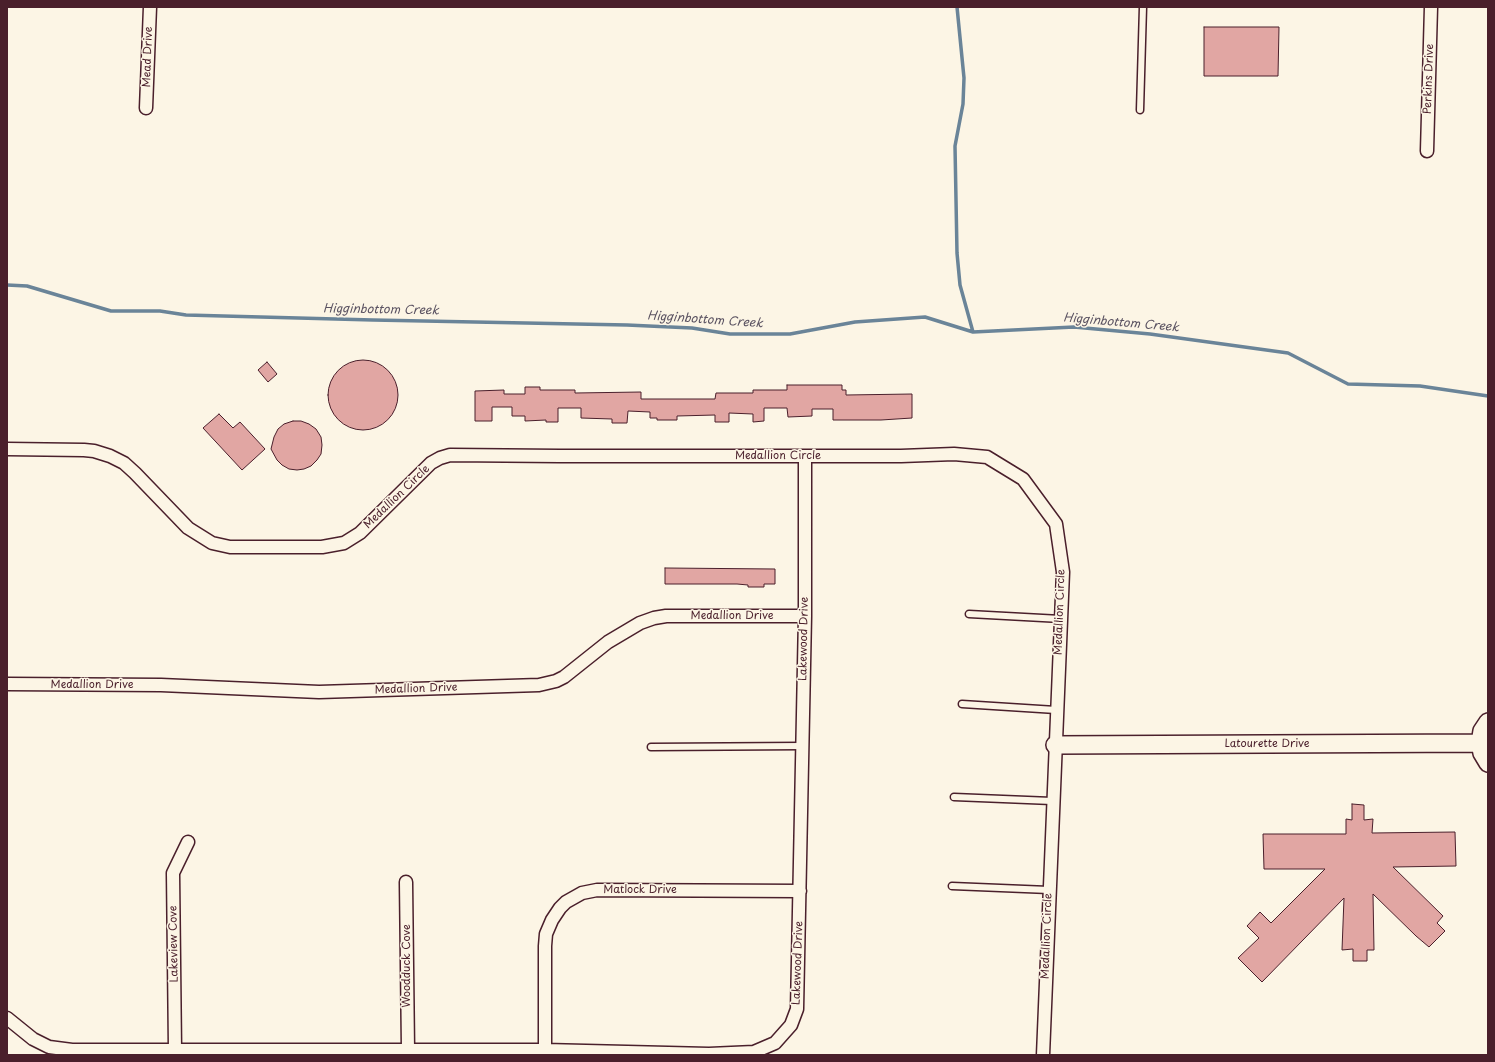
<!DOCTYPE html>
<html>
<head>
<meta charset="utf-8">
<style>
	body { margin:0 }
	#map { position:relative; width:1495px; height:1062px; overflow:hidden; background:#fcf5e5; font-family:"Playpen Sans",sans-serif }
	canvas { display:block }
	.frame { position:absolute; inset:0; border:8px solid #4a1f2b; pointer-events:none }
</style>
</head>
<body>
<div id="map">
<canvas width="1495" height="1062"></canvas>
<div class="frame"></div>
</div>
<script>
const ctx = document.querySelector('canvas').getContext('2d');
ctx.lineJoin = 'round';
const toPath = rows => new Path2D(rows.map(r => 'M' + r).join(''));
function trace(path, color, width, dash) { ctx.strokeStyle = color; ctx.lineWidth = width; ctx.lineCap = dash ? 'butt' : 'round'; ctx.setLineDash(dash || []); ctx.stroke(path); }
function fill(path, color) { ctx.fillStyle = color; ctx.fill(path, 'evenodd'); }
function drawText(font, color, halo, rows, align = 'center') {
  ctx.font = font + ' "Playpen Sans",sans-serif'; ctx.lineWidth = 3; ctx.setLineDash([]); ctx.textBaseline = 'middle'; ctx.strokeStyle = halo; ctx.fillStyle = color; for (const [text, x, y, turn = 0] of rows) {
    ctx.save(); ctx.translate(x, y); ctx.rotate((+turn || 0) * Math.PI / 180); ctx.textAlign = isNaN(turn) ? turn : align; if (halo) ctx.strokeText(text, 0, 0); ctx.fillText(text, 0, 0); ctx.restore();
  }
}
const stream = toPath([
	[957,7,964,78,963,104,955,146,957,253,960,285,973,332],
	[7,285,27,286,111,311,160,311,186,315,373,320,627,325,692,328,730,334,790,334,855,322,925,317,973,332,1074,327,1150,334,1288,353,1348,384,1420,386,1488,396]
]);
const building = toPath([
	[1204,27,1279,27,1278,76,1204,76,1204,27],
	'328 395a35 35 0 1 1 70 0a35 35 0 1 1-70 0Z',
	[267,362,277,374,268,382,258,370,267,362],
	[787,385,842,385,842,390,846,390,846,395,912,394,912,418,881,420,833,420,833,409,812,409,812,416,788,417,787,408,764,408,764,421,753,422,753,414,729,413,729,422,715,422,715,415,677,416,677,420,657,420,657,418,650,418,650,412,628,411,627,423,612,423,612,419,581,418,581,408,558,408,558,422,546,422,546,420,525,421,525,416,512,416,512,407,492,407,492,421,475,421,475,391,504,390,504,394,525,394,525,387,540,387,540,390,575,390,575,393,641,392,641,399,715,399,716,393,753,393,753,390,787,390,787,385],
	[219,414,233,428,240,422,265,449,242,470,203,428,219,414],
	[293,421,301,421,309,424,316,429,321,437,322,445,321,454,317,460,311,466,304,469,297,470,289,469,282,465,277,460,271,449,274,437,278,429,284,424,293,421],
	[665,568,775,569,775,584,764,584,764,587,748,587,748,585,737,584,665,584,665,568],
	[1352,804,1364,805,1364,820,1373,819,1372,833,1455,832,1456,866,1393,867,1443,916,1437,923,1445,931,1429,947,1416,936,1373,894,1374,950,1367,950,1367,961,1353,961,1353,949,1342,950,1344,898,1262,982,1238,958,1259,938,1247,926,1260,912,1271,923,1325,869,1264,869,1263,834,1346,834,1346,819,1352,820,1352,804]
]);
const lane = toPath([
	[1140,110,1143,7],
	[969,614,1061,619],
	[962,704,1056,710],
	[651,747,803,746],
	[954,797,1052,801],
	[952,886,1049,890]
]);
const street = toPath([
	[146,108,150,7],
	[1427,151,1431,7],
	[7,449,84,450,94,451,110,456,124,463,135,473,188,528,212,543,230,547,322,547,344,543,360,533,431,463,440,458,450,455,560,456,901,456,954,454,987,457,1023,479,1056,524,1063,572,1043,1055],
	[7,684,161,685,319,692,539,685,556,681,564,677,608,642,640,623,654,618,666,616,805,616],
	[406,882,408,1050],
	[7,1018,33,1039,49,1047,72,1050,545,1050,709,1054,754,1052,775,1043,791,1025,797,1009,805,616,805,456],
	[175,1050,173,873,188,842],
	[545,1050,545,946,546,934,552,920,560,908,566,902,582,893,597,890,800,891]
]);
const secondary = toPath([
	[1488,722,1482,731,1480,743,1482,753,1488,763],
	[1055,745,1480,743]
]);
const streetNames = [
	["Mead Drive",148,57,-88],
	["Perkins Drive",1429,79,-88],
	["Medallion Circle",778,456],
	["Medallion Circle",397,497,-44],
	["Medallion Circle",1060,612,-88],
	["Medallion Drive",732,616],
	["Lakewood Drive",804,639,-89],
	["Medallion Drive",92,685],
	["Medallion Drive",416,689,-2],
	["Latourette Drive",1267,744],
	["Matlock Drive",640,890],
	["Medallion Circle",1047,936,-88],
	["Lakeview Cove",174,944,-91],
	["Lakewood Drive",798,963,-88],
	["Woodduck Cove",407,966,-90]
];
const waterNames = [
	["Higginbottom Creek",381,310,1],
	["Higginbottom Creek",705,320,4],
	["Higginbottom Creek",1121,323,5]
];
trace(stream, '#6a8498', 3.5);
fill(building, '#e1a6a3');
trace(building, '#4a1f2b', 1);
trace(lane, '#4a1f2b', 9);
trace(street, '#4a1f2b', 15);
trace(secondary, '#4a1f2b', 20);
trace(lane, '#fcf5e5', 6);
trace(street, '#fcf5e5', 12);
trace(secondary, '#fcf5e5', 17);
drawText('11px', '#4a1f2b', '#fcf5e5', streetNames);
drawText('italic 12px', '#5a5261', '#fcf5e5', waterNames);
</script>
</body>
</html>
